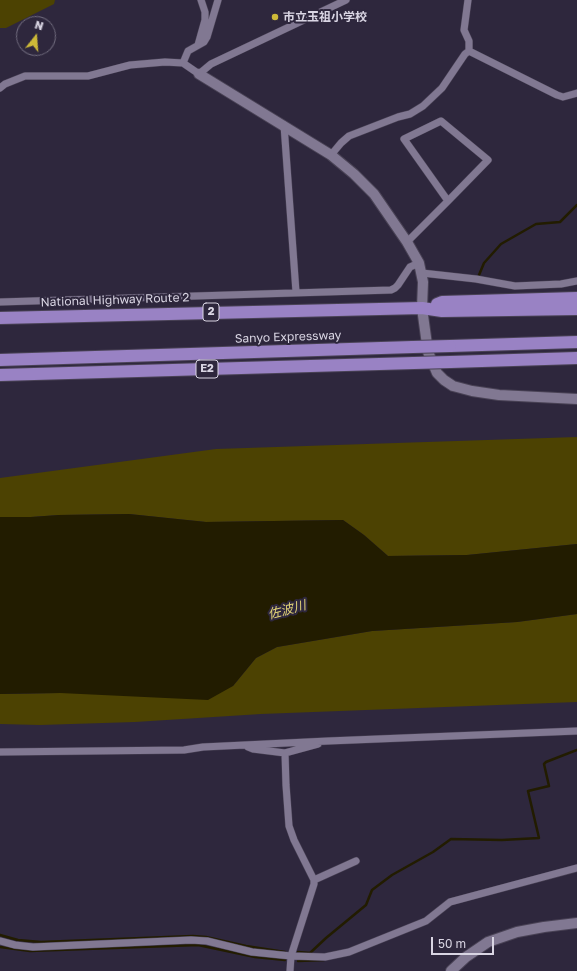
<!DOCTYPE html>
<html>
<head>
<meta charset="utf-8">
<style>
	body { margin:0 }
	#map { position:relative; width:577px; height:971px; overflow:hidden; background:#2e273d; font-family:"Golos Text",sans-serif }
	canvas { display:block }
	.north { position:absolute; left:16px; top:16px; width:40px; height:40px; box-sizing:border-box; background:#2e273d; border:1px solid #726d7f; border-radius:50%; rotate:17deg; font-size:11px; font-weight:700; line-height:16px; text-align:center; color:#d9d5e3 }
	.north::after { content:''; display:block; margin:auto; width:14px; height:18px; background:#cdb938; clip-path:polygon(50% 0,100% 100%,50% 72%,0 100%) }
	.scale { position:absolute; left:431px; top:937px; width:63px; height:18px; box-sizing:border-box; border:2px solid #d9d5e3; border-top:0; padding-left:5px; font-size:12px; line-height:14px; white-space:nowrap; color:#d9d5e3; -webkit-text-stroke:3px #2e273d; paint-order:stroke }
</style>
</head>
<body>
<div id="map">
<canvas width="577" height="971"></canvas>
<div class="north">N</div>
<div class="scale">50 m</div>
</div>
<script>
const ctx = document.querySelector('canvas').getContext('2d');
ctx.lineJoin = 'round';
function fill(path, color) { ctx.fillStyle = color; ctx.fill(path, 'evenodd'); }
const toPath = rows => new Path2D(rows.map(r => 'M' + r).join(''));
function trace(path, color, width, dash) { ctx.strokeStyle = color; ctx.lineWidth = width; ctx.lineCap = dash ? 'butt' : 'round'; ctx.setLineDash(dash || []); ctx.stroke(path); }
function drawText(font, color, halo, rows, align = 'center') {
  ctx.font = font + ' "Golos Text","Noto Sans JP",sans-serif'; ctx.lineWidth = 4; ctx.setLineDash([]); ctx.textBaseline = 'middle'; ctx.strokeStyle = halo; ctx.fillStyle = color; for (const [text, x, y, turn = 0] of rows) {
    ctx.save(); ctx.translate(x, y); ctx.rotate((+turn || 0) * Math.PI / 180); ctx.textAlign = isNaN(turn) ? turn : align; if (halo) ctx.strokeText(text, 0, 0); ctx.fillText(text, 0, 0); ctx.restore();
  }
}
const green = toPath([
	[0,0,55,0,54,4,6,28,0,28],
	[577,437,577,544,467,555,388,556,364,535,343,520,206,522,129,514,59,515,31,517,0,517,0,478,216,449],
	[577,614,577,702,261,714,135,722,40,725,0,724,0,694,60,693,233,686,256,658,277,647,372,631,517,622]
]);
const water = toPath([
	[129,514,206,522,343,520,364,535,388,556,467,555,577,544,577,614,517,622,372,631,277,647,256,658,233,686,208,700,60,693,0,694,0,517,31,517,59,515]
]);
const stream = toPath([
	[479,275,484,263,501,244,536,224,560,222,577,205],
	[0,935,18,940,41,942,193,936,206,937,246,946,285,952],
	[0,947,30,951,198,945,255,957,285,960],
	[298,952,310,953,326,938,366,905,372,890,392,875,433,852,451,839,502,840,539,838,528,791,549,786,544,764,546,762,577,750],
	[298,961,324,960]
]);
const street = toPath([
	[468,0,464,30,469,41,469,51],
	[198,45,205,20,205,12,201,0],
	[469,51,557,95,563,97,577,93],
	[183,63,188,51,204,42,207,37,218,0],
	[0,88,5,84,25,76,88,76,130,65,165,62,183,63,199,74,211,64,346,0],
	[284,125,296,292],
	[331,155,341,143,349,136,398,117,410,114,423,106,442,88,465,54,469,51],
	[407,242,448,201,488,160,441,121,404,139,448,201],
	[422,273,476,279,515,286,561,284,577,281],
	[0,302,391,290,395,288,398,285,410,267,419,263],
	[248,747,253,749,285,753,318,744],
	[0,752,184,750,203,747,328,741,577,731],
	[285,753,286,785,289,826,294,840,314,880,314,884,291,956,290,971],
	[314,880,356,861],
	[0,941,15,945,33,947,191,940,207,941,252,952,291,956,325,957,349,952,426,921,450,902,577,868]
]);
const secondary = toPath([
	[199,74,331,155,354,174,374,194,407,242,419,263,423,282,422,308,428,352,437,373,444,380,453,386,472,391,499,395,577,399],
	[451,971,466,957,488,942,517,932,544,927,577,923]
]);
const highway = toPath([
	[437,304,442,302,577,298],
	[0,318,422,308,442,311,577,309],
	[450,346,577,342],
	[0,360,413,347],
	[450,362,577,358],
	[0,375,414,363]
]);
const highwayBridge = toPath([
	[413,347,450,346],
	[414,363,450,362]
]);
const markers = [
	[275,17,4,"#cdb938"]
];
const shields = [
	[211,312,16],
	[207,369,22]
];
const shieldNames = [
	["2",211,312],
	["E2",207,369]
];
const poiNames = [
	["市立玉祖小学校",283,17]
];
const streetNames = [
	["National Highway Route 2",115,300,-2],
	["Sanyo Expressway",288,337,-2]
];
const waterNames = [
	["佐波川",287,610,-15]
];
fill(green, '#4c4202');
fill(water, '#221c00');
trace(stream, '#221c00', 2.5);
trace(street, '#494255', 8);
trace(secondary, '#494255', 12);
trace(highway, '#494255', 14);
trace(street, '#817892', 7);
trace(secondary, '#817892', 10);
trace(highway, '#9982c4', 12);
trace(highwayBridge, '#494255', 14, []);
trace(highwayBridge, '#9982c4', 12);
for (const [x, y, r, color] of markers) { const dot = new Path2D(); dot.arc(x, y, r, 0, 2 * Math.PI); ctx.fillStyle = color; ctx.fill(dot); trace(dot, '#2e273d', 1.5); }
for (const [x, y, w] of shields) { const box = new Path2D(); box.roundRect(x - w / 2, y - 9, w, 18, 3); ctx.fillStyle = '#2e273d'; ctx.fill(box); trace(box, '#d9d5e3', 1); }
drawText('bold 11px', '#d9d5e3', null, shieldNames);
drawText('bold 12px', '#d9d5e3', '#2e273d', poiNames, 'left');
drawText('12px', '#d9d5e3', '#2e273d', streetNames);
drawText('italic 13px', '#e0d176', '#2e273d', waterNames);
</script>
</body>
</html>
